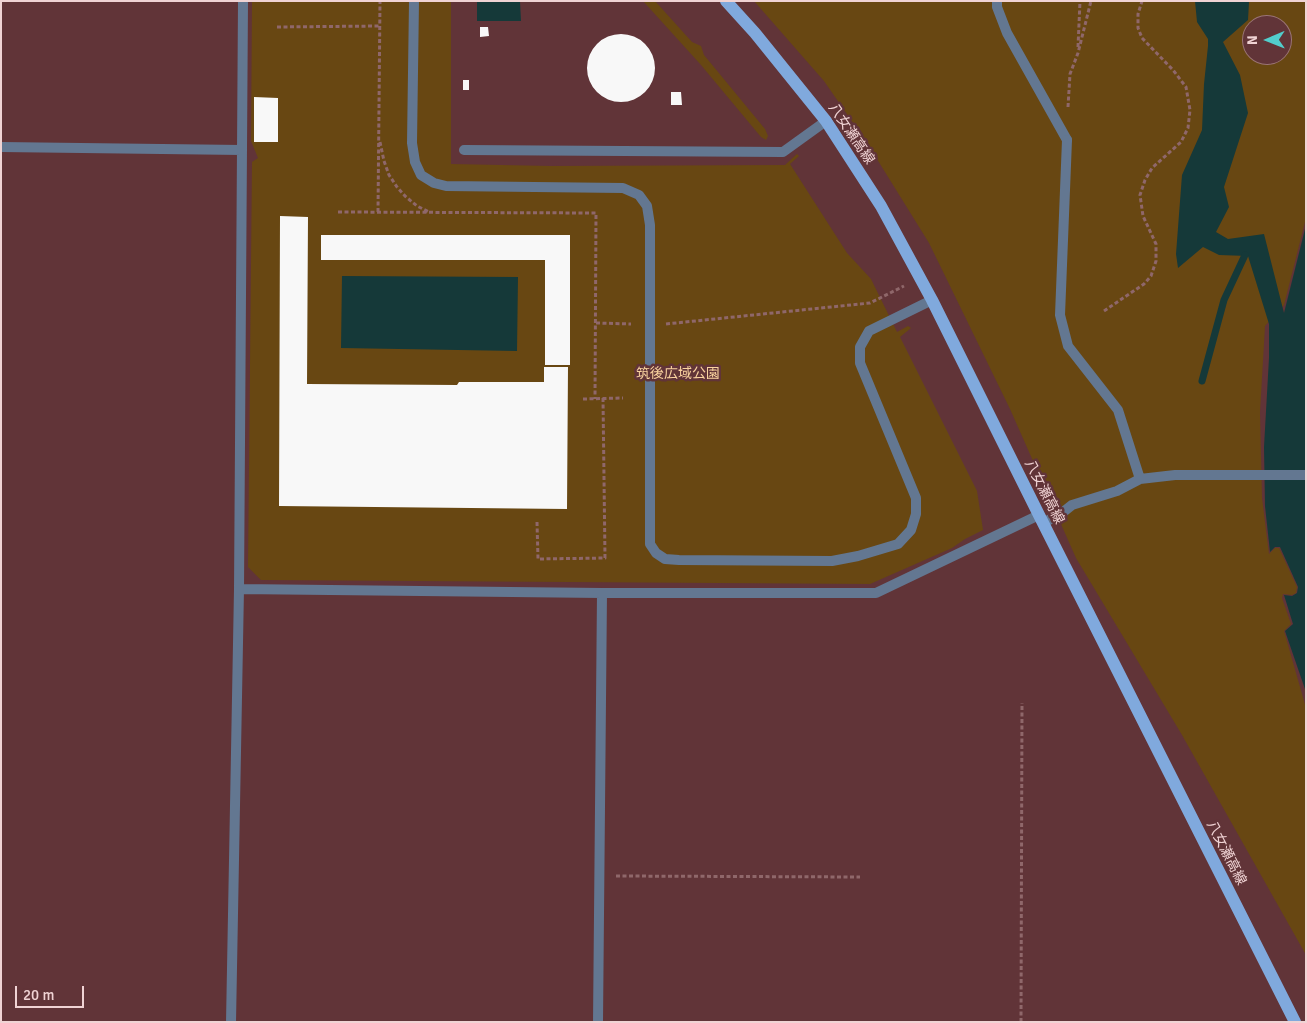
<!DOCTYPE html>
<html>
<head>
<meta charset="utf-8">
<style>
	body { margin:0 }
	#map { position:relative; width:1307px; height:1023px; overflow:hidden; background:#613438; font-family:Signika,sans-serif }
	canvas { display:block }
	.frame { position:absolute; inset:0; border:2px solid #f0d3d4; pointer-events:none }
	.north { position:absolute; left:1242px; top:15px; width:50px; height:50px; box-sizing:border-box; background:#613438; border:1px solid #9a7476; border-radius:50%; rotate:269deg; font-size:14px; font-weight:700; line-height:20px; text-align:center; color:#f0d3d4 }
	.north::after { content:''; display:block; margin:auto; width:18px; height:22px; background:#52cdcc; clip-path:polygon(50% 0,100% 100%,50% 72%,0 100%) }
	.scale { position:absolute; left:15px; top:986px; width:69px; height:22px; box-sizing:border-box; border:2px solid #f0d3d4; border-top:0; padding-left:6px; font-size:15px; line-height:18px; white-space:nowrap; color:#f0d3d4; -webkit-text-stroke:4px #613438; paint-order:stroke }
</style>
</head>
<body>
<div id="map">
<canvas width="1307" height="1023"></canvas>
<div class="frame"></div>
<div class="north">N</div>
<div class="scale">20 m</div>
</div>
<script>
const ctx = document.querySelector('canvas').getContext('2d');
ctx.lineJoin = 'round';
function fill(path, color) { ctx.fillStyle = color; ctx.fill(path, 'evenodd'); }
const toPath = rows => new Path2D(rows.map(r => 'M' + r).join(''));
function trace(path, color, width, dash) { ctx.strokeStyle = color; ctx.lineWidth = width; ctx.lineCap = dash ? 'butt' : 'round'; ctx.setLineDash(dash || []); ctx.stroke(path); }
function drawText(font, color, halo, rows, align = 'center') {
  ctx.font = font + ' Signika,"Noto Sans JP",sans-serif'; ctx.lineWidth = 5; ctx.setLineDash([]); ctx.textBaseline = 'middle'; ctx.strokeStyle = halo; ctx.fillStyle = color; for (const [text, x, y, turn = 0] of rows) {
    ctx.save(); ctx.translate(x, y); ctx.rotate((+turn || 0) * Math.PI / 180); ctx.textAlign = isNaN(turn) ? turn : align; if (halo) ctx.strokeText(text, 0, 0); ctx.fillText(text, 0, 0); ctx.restore();
  }
}
const green = toPath([
	[252,1,451,1,451,164,551,166,785,165,797,154,799,156,790,164,847,253,871,279,897,332,908,326,911,328,900,337,977,491,983,530,965,539,952,548,870,584,261,580,248,567,252,162,258,158,251,141],
	[643,1,655,1,692,42,701,46,704,55,765,129,768,136,766,140,761,137,701,65],
	[754,1,1306,1,1306,218,1284,305,1265,326,1260,412,1262,498,1269,554,1275,548,1279,548,1297,587,1296,593,1292,595,1283,594,1282,598,1291,624,1284,631,1306,708,1306,955,1182,735,1076,558,1010,409,929,243,867,143,824,81],
	[1252,25,1282,25,1282,55,1252,55]
]);
const water = toPath([
	[477,1,520,1,521,21,477,21],
	[1195,1,1249,2,1248,20,1223,42,1240,75,1248,113,1224,187,1229,207,1216,232,1228,239,1264,234,1284,313,1306,225,1306,692,1285,631,1293,624,1284,595,1292,596,1297,593,1298,587,1280,547,1275,547,1270,552,1265,506,1264,447,1269,358,1269,324,1248,256,1219,255,1203,247,1178,268,1176,254,1182,175,1202,130,1204,84,1208,46,1208,39,1197,22],
	[342,276,518,277,517,351,341,348]
]);
const stream = toPath([
	[1202,381,1224,300,1245,255]
]);
const building = toPath([
	[480,27,488,27,489,36,480,37],
	'587 68a34 34 0 1 1 68 0a34 34 0 1 1-68 0Z',
	[463,80,469,80,469,90,463,90],
	[671,92,681,92,682,105,671,105],
	[254,97,278,98,278,142,254,142],
	[280,216,308,217,307,384,457,385,459,382,544,382,544,367,568,367,567,509,279,506],
	[321,235,570,235,570,365,545,365,545,260,321,260]
]);
const path = toPath([
	[277,27,380,26],
	[1078,47,1080,1],
	[1068,107,1070,74,1078,53,1091,1],
	[380,142,384,161,389,175,397,187,405,196,417,206,429,212],
	[338,212,596,213,595,399],
	[378,212,380,1],
	[1104,311,1144,284,1151,276,1156,261,1156,244,1143,216,1140,195,1145,180,1152,168,1181,142,1188,128,1190,110,1186,87,1173,70,1142,38,1138,28,1138,14,1142,1],
	[596,323,631,324],
	[666,324,870,303,904,286],
	[583,399,623,398],
	[537,522,538,559,605,558,603,398],
	[616,876,860,877],
	[1021,1022,1022,703]
]);
const lane = toPath([
	[414,1,412,143,415,162,421,175,434,183,446,186,623,188,639,195,647,206,650,225,650,544,656,553,665,559,679,560,832,561,858,556,898,544,911,530,916,514,916,498,860,363,860,347,869,331,932,300],
	[997,1,997,7,1007,33,1067,140],
	[464,150,783,152,826,121]
]);
const street = toPath([
	[1067,140,1060,315,1068,346,1118,410,1140,479],
	[1,147,242,150],
	[1043,523,1062,513,1072,505,1117,491,1140,479,1175,475,1306,475],
	[239,589,602,593,876,593,1039,515],
	[231,1022,239,589,243,1],
	[598,1022,602,593]
]);
const primary = toPath([
	[726,1,755,33,826,121,881,206,932,300,1039,515,1295,1022]
]);
const streetNames = [
	["八女瀬高線",851,134,56],
	["八女瀬高線",1044,492,63],
	["八女瀬高線",1226,853,63]
];
const parkNames = [
	["筑後広域公園",678,374]
];
fill(green, '#684712');
fill(water, '#153939');
trace(stream, '#153939', 7);
fill(building, '#f8f8f8');
trace(path, '#8f676a', 3, [4, 2.5]);
trace(lane, '#637791', 10);
trace(street, '#637791', 10);
trace(primary, '#80a9dd', 12);
drawText('14px', '#f0d3d4', '#613438', streetNames);
drawText('14px', '#fad39f', '#613438', parkNames);
</script>
</body>
</html>
